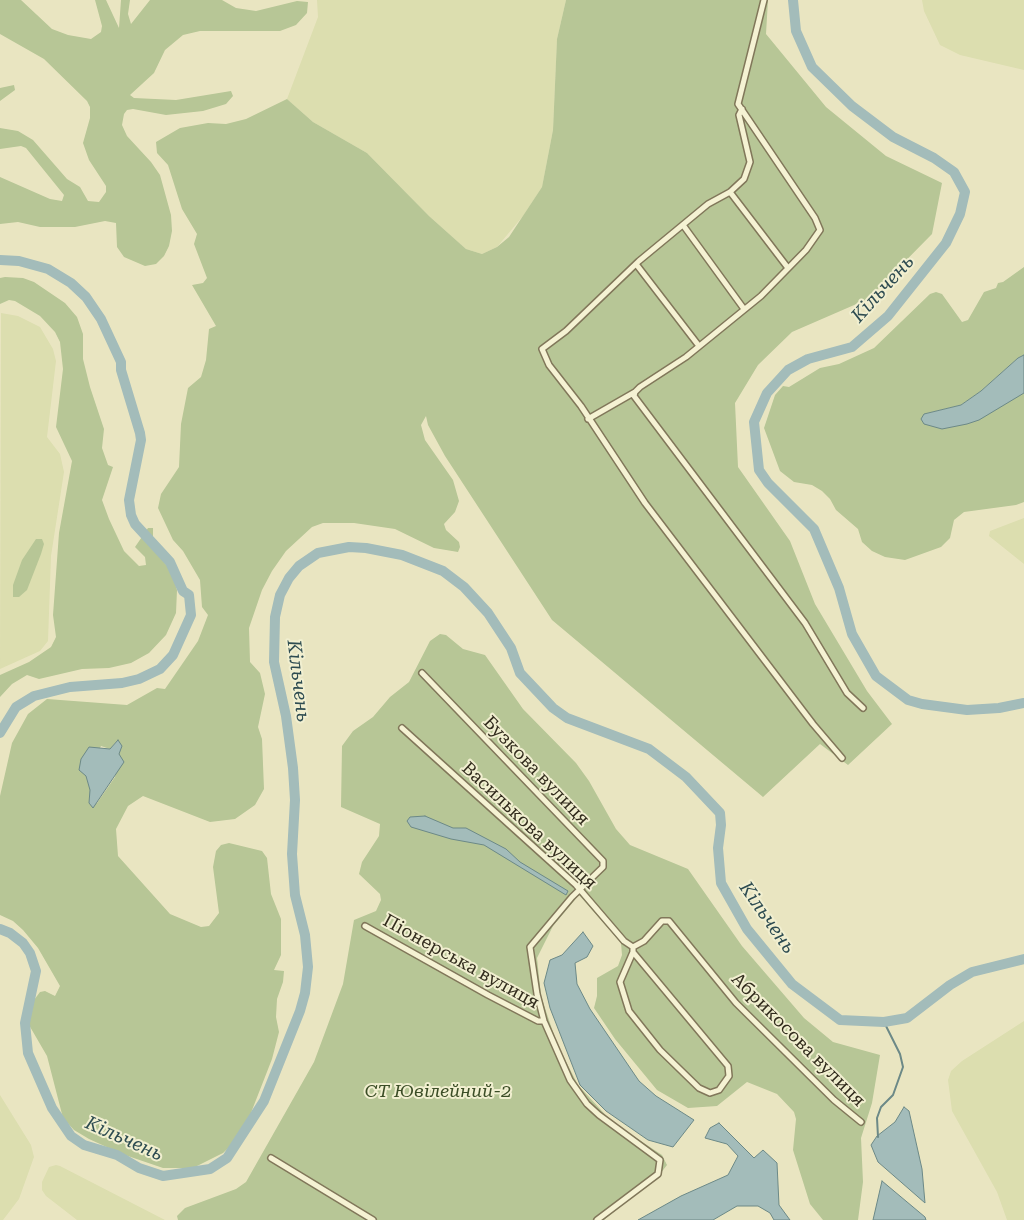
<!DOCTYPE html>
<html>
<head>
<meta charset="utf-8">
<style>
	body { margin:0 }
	canvas { display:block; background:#e9e5c1 }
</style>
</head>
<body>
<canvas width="1024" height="1220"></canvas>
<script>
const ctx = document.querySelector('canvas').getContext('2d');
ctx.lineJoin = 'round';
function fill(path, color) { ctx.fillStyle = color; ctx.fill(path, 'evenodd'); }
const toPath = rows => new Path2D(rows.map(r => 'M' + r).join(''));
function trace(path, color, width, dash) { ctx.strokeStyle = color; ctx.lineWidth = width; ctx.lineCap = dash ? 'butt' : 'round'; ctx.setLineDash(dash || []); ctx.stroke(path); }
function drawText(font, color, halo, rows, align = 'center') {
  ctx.font = font + ' "Roboto Serif",serif'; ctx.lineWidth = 4; ctx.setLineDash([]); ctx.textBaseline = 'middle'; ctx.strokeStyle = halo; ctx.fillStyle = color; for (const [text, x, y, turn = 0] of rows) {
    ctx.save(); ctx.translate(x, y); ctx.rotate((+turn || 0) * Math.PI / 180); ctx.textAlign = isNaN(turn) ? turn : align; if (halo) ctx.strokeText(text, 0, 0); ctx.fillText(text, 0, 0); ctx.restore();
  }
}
const farmland = toPath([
	[317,0,566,0,557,39,553,130,542,187,523,216,497,247,482,254,466,249,429,216,367,153,313,122,287,99,318,17],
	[922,0,1024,0,1024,70,960,55,940,45,924,11],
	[1,313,18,316,40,327,53,349,56,361,47,437,60,454,64,472,51,556,48,641,40,651,0,669],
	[1024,518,1024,564,989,536,990,531],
	[1024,1021,1024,1220,1007,1220,997,1192,952,1111,948,1080,951,1071,962,1061],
	[0,1095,31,1145,34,1157,19,1199,3,1220,0,1220],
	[56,1165,60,1166,165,1220,77,1220,46,1196,42,1190,42,1182,49,1167]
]);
const green = toPath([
	[0,0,21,0,52,29,68,35,91,39,101,32,102,26,95,0,106,0,119,28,121,0,130,0,128,14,131,24,150,0,222,0,236,8,256,11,297,1,308,2,307,13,296,25,280,31,200,31,183,35,165,50,154,73,130,95,134,98,176,100,231,91,233,96,226,104,203,111,166,115,133,109,127,110,124,114,122,125,127,136,151,162,160,175,171,215,172,231,169,246,164,256,156,264,145,266,124,257,117,247,116,223,105,221,75,227,40,227,18,222,0,224,0,177,50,199,62,201,64,195,26,148,21,146,0,149,0,128,18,131,33,140,67,179,80,187,88,201,99,202,106,192,106,186,89,160,83,143,90,118,90,107,87,101,44,59,0,34],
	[566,0,768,0,766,34,826,107,886,156,942,183,932,234,868,299,792,332,758,365,735,403,738,467,790,541,815,604,867,691,892,724,848,765,820,744,763,797,552,620,445,456,428,425,426,416,421,425,425,440,453,480,459,501,455,512,444,524,446,530,459,542,460,547,458,552,434,548,395,529,354,523,323,523,312,527,286,551,272,571,262,590,249,628,250,662,260,673,265,694,258,727,262,739,264,789,255,805,235,819,210,822,143,796,128,806,116,829,118,856,170,914,201,927,209,926,219,913,213,867,216,851,221,845,229,843,262,851,267,858,271,894,281,919,281,955,274,970,284,971,283,982,277,999,276,1017,279,1032,272,1059,247,1123,237,1140,223,1153,193,1168,163,1168,122,1154,89,1139,74,1130,63,1118,47,1056,29,1025,34,1000,40,992,45,991,55,996,60,986,38,948,23,930,13,921,0,915,0,796,12,743,28,714,47,699,127,705,157,688,165,689,198,641,208,615,202,607,200,580,183,551,173,540,158,508,161,494,179,467,181,424,188,388,201,377,206,360,209,329,216,326,192,285,203,283,207,278,194,244,197,234,182,209,168,165,157,153,156,142,180,128,208,123,226,124,246,119,287,99,313,122,367,153,429,216,466,249,482,254,497,247,509,237,542,187,553,130,557,39],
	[117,741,119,754,115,777,97,803,89,803,91,790,86,776,101,746,110,749],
	[14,85,15,90,0,101,0,88],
	[1024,267,1024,355,1018,358,981,391,961,405,924,414,1024,393,1024,502,1016,505,964,512,954,520,950,538,941,547,905,560,885,557,872,551,862,542,858,529,836,510,830,499,822,491,812,485,794,482,780,471,764,428,775,395,783,386,789,387,820,368,839,364,874,348,930,294,936,292,942,294,962,322,968,320,984,292,996,288,998,283,1003,282],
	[5,277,23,278,34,282,65,303,77,317,83,334,83,359,90,387,104,429,102,448,108,465,113,467,102,500,109,519,124,551,139,566,146,565,145,557,135,547,148,528,153,528,153,548,171,571,177,590,176,613,166,635,149,653,131,663,109,668,82,669,39,679,27,675,12,684,0,697,0,675,29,662,51,647,56,637,53,615,59,533,72,461,56,427,63,369,60,342,55,332,40,316,15,301,9,300,0,304,0,278],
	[36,539,42,539,44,544,41,554,27,590,19,597,13,597,13,585,22,560],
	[440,634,446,635,463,649,485,655,523,709,576,763,589,781,616,829,630,845,688,869,742,946,804,1018,833,1042,880,1055,872,1103,861,1138,863,1182,858,1220,823,1220,810,1204,793,1150,796,1119,794,1112,777,1094,747,1082,717,1106,688,1108,657,1090,615,1039,594,1008,597,996,597,978,618,966,622,955,621,943,579,895,553,926,537,958,541,996,557,1044,578,1085,612,1122,662,1155,667,1165,660,1174,604,1220,178,1220,177,1216,185,1208,236,1189,246,1182,314,1062,343,984,354,920,376,911,381,900,380,894,359,874,362,862,379,836,380,824,341,807,342,746,353,731,373,717,390,697,409,682,430,641]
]);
const water = toPath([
	[1024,355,1024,393,979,420,967,424,942,429,924,424,921,419,924,414,961,405,981,391,1018,358,1024,355],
	[118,740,122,746,119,754,124,762,93,808,89,803,90,790,86,776,79,770,81,759,89,747,110,749,118,740],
	[425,816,453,828,466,828,506,849,520,862,568,891,566,895,484,845,451,839,411,827,407,821,410,817,425,816],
	[583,932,593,946,587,957,575,963,577,984,590,1009,639,1081,656,1096,694,1120,673,1147,648,1140,606,1111,580,1085,550,1008,544,983,550,960,562,955,583,932],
	[904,1107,909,1111,922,1169,925,1203,878,1162,871,1145,877,1136,895,1122,904,1107],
	[719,1123,754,1158,763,1150,777,1163,779,1205,790,1220,774,1220,770,1213,758,1206,737,1206,713,1220,638,1220,681,1196,728,1175,738,1156,727,1144,705,1138,710,1128,719,1123],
	[882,1181,925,1217,926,1220,873,1220,882,1181]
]);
const stream = toPath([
	[878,1137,877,1118,881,1107,893,1095,903,1067,900,1054,884,1022]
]);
const river = toPath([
	[793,0,796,31,812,67,852,106,893,137,934,158,954,172,965,192,960,214,946,243,888,316,852,347,808,359,788,370,767,393,754,422,759,470,768,483,814,529,839,588,852,634,876,676,908,700,922,704,967,710,999,708,1024,703],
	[0,260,19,261,48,269,71,283,86,297,101,319,121,362,121,370,140,433,141,440,129,500,131,515,135,524,170,562,183,591,189,595,191,615,173,655,160,669,139,679,122,683,70,687,34,696,16,707,0,733],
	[0,929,10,933,23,943,30,953,36,971,25,1023,28,1053,52,1108,71,1136,84,1145,117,1155,139,1168,163,1176,210,1169,227,1158,264,1101,300,1011,305,993,308,967,305,935,295,895,292,854,295,800,293,768,286,716,274,662,275,617,280,595,289,578,299,566,318,553,349,547,366,548,402,555,443,571,464,587,488,613,511,648,520,673,553,708,567,718,649,749,686,777,720,813,721,825,718,848,721,883,747,929,792,984,840,1020,884,1022,907,1018,950,985,972,972,1024,959]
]);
const street = toPath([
	[764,0,738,104,815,218,820,230,806,250,761,296,686,357,640,387,635,392,634,396,805,623,847,693,863,708],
	[742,109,739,115,750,162,744,179,730,192,708,204,639,261,566,331,542,349,549,365,581,406,645,503,813,724,842,758],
	[730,192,788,268],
	[683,225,744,309],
	[636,264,699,346],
	[588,419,635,392],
	[422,673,603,861,603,867,572,897,530,947,537,994,544,1021,570,1080,587,1104,599,1115,660,1160,658,1174,597,1220],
	[402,728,576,885,624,941,633,947],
	[365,926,488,995,538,1021,544,1021],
	[633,947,644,941,662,921,669,921,736,1003,834,1100,861,1122],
	[633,952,620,982,629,1011,660,1050,699,1088,710,1093,719,1090,729,1076,728,1066,633,952,633,947],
	[271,1158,373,1220]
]);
const streetNames = [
	["Бузкова вулиця",536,771,46],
	["Василькова вулиця",529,826,43],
	["Піонерська вулиця",461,962,29],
	["Абрикосова вулиця",798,1040,45]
];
const parkNames = [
	["СT Ювілейний-2",438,1092]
];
const waterNames = [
	["Кільчень",883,289,-48],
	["Кільчень",298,681,83],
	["Кільчень",767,918,55],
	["Кільчень",124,1139,24]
];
fill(farmland, '#dcdeaf');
fill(green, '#b7c696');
fill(water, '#a3bcba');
trace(water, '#6c8987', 1);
trace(stream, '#6c8987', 2);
trace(river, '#a3bcba', 10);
trace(street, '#81775a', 8);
trace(street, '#f5f2d3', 5);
drawText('18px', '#322c1d', '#f1efd0', streetNames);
drawText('italic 18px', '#3b4d26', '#f1efd0', parkNames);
drawText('italic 19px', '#2e4c51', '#f1efd0', waterNames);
</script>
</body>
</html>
